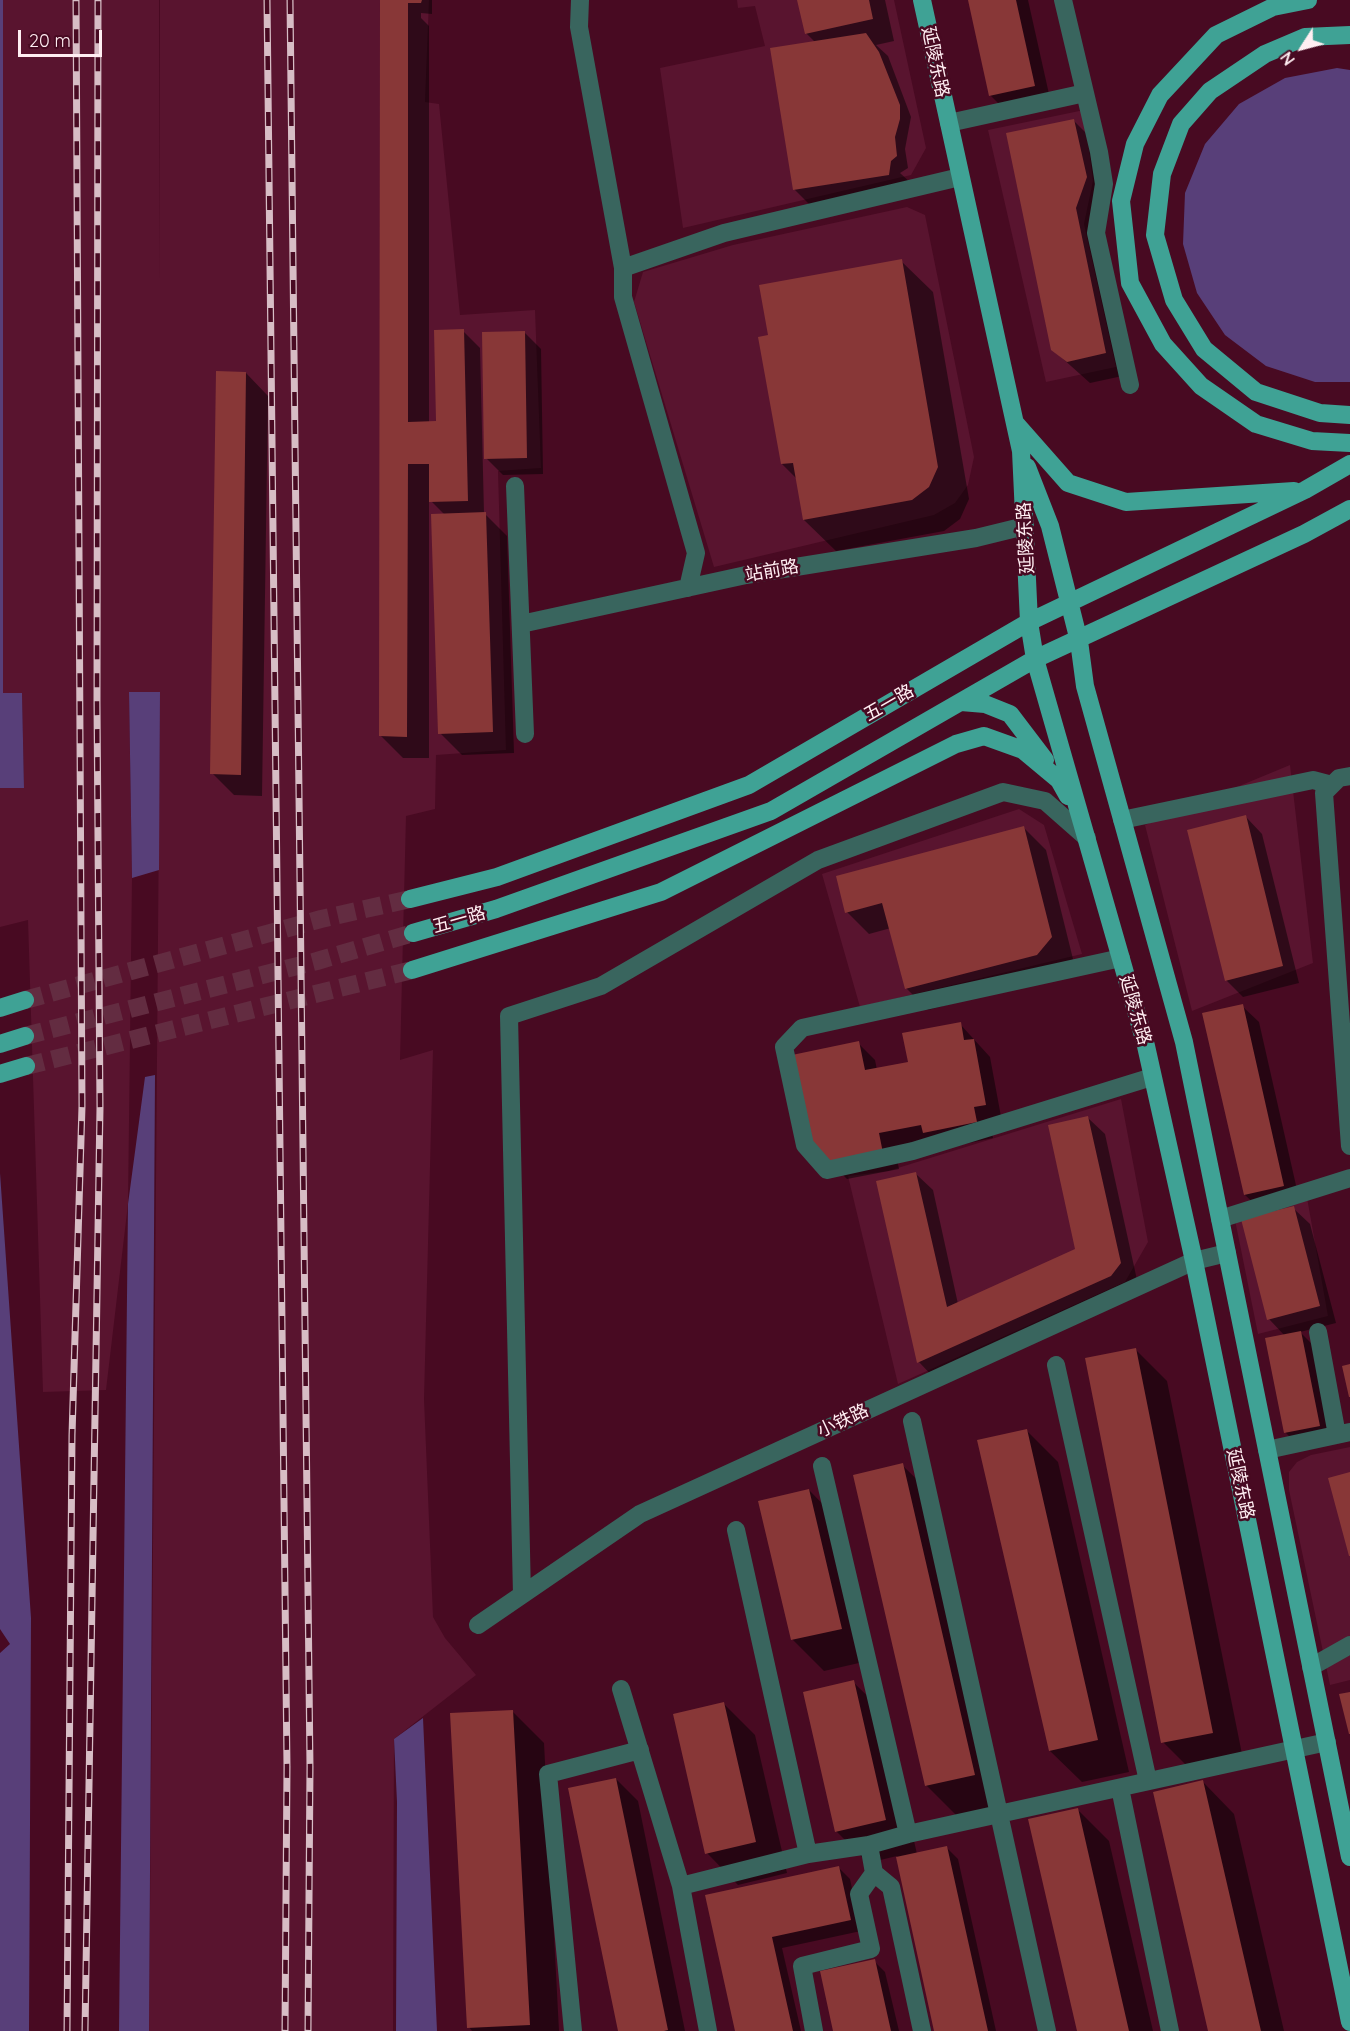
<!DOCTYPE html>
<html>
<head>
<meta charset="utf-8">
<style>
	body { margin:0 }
	#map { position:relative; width:1350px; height:2031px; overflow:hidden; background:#480a22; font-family:Quicksand,sans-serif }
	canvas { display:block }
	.north { position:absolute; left:1272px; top:18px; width:60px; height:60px; -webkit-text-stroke:4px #480a22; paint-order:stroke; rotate:234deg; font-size:16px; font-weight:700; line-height:24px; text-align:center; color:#ffeef2 }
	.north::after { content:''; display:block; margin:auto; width:21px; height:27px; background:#ffeef2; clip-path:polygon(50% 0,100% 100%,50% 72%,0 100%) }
	.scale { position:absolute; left:18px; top:30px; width:84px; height:27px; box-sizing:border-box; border:3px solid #ffeef2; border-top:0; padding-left:8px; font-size:18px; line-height:21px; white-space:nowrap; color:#ffeef2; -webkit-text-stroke:4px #480a22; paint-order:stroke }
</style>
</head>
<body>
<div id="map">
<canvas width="1350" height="2031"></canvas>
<div class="north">N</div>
<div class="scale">20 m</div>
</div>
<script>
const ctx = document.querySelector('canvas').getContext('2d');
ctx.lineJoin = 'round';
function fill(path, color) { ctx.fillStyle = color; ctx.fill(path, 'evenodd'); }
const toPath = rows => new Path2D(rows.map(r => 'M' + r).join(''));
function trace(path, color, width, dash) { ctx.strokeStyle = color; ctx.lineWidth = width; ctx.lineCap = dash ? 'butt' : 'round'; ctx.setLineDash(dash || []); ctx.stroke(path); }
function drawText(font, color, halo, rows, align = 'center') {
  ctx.font = font + ' Quicksand,"Noto Sans SC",sans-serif'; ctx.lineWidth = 5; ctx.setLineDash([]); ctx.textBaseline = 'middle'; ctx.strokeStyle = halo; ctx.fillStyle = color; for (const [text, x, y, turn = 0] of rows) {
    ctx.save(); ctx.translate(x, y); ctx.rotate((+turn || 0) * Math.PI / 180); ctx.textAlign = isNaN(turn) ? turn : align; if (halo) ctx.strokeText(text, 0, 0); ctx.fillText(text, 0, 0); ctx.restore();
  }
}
const built = toPath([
	[3,0,159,0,160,286,160,0,429,0,425,102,439,104,460,315,535,310,541,468,498,471,506,750,436,755,435,809,406,816,400,1060,433,1050,424,1399,433,1617,445,1638,476,1675,394,1739,393,2031,149,2031,160,692,129,693,132,878,128,1204,106,1390,43,1392,28,920,0,927,0,788,24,788,22,694,3,693],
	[737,0,894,0,926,148,911,175,683,228,660,68,765,46,755,6,738,8],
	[1084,110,1093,181,1084,224,1116,367,1046,382,988,130],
	[907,207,925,215,974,457,968,485,955,503,934,515,714,567,634,302,643,272,733,245],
	[1290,765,1313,963,1192,1011,1145,825],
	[1019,809,1044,825,1082,954,860,1007,822,874],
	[1121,1099,1148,1242,1125,1282,898,1384,848,1176,888,1171],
	[1306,1192,1328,1316,1258,1334,1233,1210],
	[1350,1447,1350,1680,1330,1685,1289,1490,1289,1472,1297,1462,1311,1455]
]);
const green = toPath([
	[0,0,3,0,3,693,22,693,24,788,0,788],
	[1337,68,1350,70,1350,382,1315,382,1266,366,1225,335,1197,293,1183,244,1185,193,1205,144,1239,104,1285,78],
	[129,692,160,692,159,870,132,878],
	[155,1075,149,2031,119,2031,128,1204,145,1077],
	[0,1173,31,1618,29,2031,0,2031,0,1653,10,1644,0,1629],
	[423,1718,437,2031,396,2031,397,1802,394,1739]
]);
const shadow = toPath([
	[381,0,432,0,432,14,421,13,421,18,429,26,429,423,438,423,463,331,480,348,484,513,507,536,514,753,462,755,440,733,445,515,429,499,429,758,403,758,381,736],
	[799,0,885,0,894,41,876,45,888,56,911,117,905,149,908,168,900,173,912,184,816,211,794,189,815,42,806,33],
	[969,0,1028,0,1051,103,1007,112,990,95],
	[1074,121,1096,143,1097,231,1127,375,1090,383,1052,349],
	[901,261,933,292,969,499,960,519,944,531,836,551,804,520,797,479,782,464,772,337],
	[525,333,541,349,543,474,503,475,486,458],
	[246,373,268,396,262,796,234,795,212,773],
	[1246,817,1262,834,1299,983,1243,997,1226,980],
	[1024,828,1046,850,1073,959,1059,976,928,1010,906,988,891,928,869,934,847,912],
	[1242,1006,1259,1022,1300,1203,1262,1211,1245,1195],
	[960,1024,990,1057,1002,1122,990,1123,993,1138,941,1149,895,1149,899,1169,847,1179,830,1162,858,1043,875,1060,877,1070,910,1063],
	[1088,1118,1105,1134,1137,1280,935,1379,919,1362,877,1182,916,1174,933,1190,958,1304,1077,1250],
	[1293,1208,1310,1224,1336,1323,1300,1332,1312,1344,1330,1437,1297,1444,1286,1433,1267,1339,1285,1336,1269,1319],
	[1136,1350,1167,1381,1244,1764,1194,1773,1163,1742],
	[1026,1430,1058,1462,1129,1772,1082,1782,1050,1751],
	[902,1465,934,1496,1005,1806,958,1817,926,1785],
	[809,1490,840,1522,872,1660,824,1671,792,1639],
	[853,1682,885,1713,917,1854,947,1848,958,1859,996,2031,936,2031,897,1856,868,1863,836,1831],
	[724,1704,755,1735,787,1873,738,1885,707,1853],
	[512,1711,544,1743,559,2031,472,2031,469,2027],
	[616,1779,638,1801,685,2031,620,2031],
	[1203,1782,1234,1814,1284,2031,1210,2031],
	[1077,1809,1109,1841,1153,2031,1079,2031],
	[839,1868,850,1879,861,1931,782,1948,801,2031,737,2031,707,1897],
	[874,1961,885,1972,899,2031,835,2031]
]);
const building = toPath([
	[380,0,422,0,421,3,408,3,408,422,436,421,434,330,464,329,468,501,429,502,429,464,408,464,407,737,379,736],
	[797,0,869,0,873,19,805,34],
	[968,0,1016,0,1035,86,989,96],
	[866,33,879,52,900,105,900,119,895,137,897,156,891,161,889,175,793,190,770,48],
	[1074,119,1087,177,1076,208,1106,353,1067,362,1051,350,1006,133],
	[902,259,938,467,929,487,912,500,803,520,793,463,781,464,758,337,768,335,759,285],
	[525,331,527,458,484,459,482,332],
	[216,371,246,372,241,775,210,774],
	[486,512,493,732,438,734,431,514],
	[1246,815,1283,966,1225,981,1187,830],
	[1024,826,1052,937,1037,955,905,989,882,903,845,913,836,876],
	[1243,1004,1284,1186,1244,1195,1202,1013],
	[961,1022,964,1040,974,1039,986,1105,974,1107,977,1122,923,1133,921,1125,879,1133,883,1153,829,1163,810,1143,792,1055,859,1041,865,1070,908,1062,902,1033],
	[1088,1116,1121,1263,1111,1276,917,1363,876,1181,916,1172,947,1307,1075,1249,1048,1125],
	[1294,1206,1320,1306,1267,1320,1241,1219],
	[1301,1331,1320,1426,1284,1433,1265,1338],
	[1136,1348,1213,1733,1161,1743,1085,1358],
	[1350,1364,1350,1397,1349,1397,1342,1366],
	[1027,1429,1098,1740,1049,1751,977,1440],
	[903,1463,975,1775,925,1786,853,1475],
	[1350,1472,1350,1556,1349,1556,1328,1478],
	[809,1489,842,1629,791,1640,758,1501],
	[854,1680,886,1820,835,1832,803,1692],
	[1350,1692,1350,1734,1349,1734,1339,1694],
	[724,1702,756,1842,705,1854,673,1714],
	[513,1710,530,2025,467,2028,450,1713],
	[616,1778,668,2030,664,2031,618,2031,568,1788],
	[1203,1780,1261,2031,1208,2031,1153,1792],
	[1078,1808,1129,2031,1077,2031,1028,1819],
	[947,1846,988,2031,934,2031,896,1857],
	[839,1866,851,1920,772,1937,793,2031,735,2031,705,1895],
	[875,1959,891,2031,833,2031,820,1971]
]);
const majorTunnel = toPath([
	[25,1000,321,919,410,899],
	[25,1036,317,961,413,933],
	[26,1066,412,970]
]);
const minor = toPath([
	[580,0,579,27,623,268,623,297,696,553,688,588],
	[1063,0,1099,152,1104,184,1096,233,1130,385],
	[949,123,1085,93],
	[623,268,724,233,960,177],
	[515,486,525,734],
	[521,624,746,575,976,538,1025,526],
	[1350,776,1339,778,1324,793,1350,1146],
	[1122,820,1313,780,1332,785],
	[1121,958,802,1028,784,1047,805,1145,827,1170,913,1151,1152,1077],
	[1220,1219,1350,1178],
	[1318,1332,1337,1435],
	[1056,1365,1148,1781],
	[912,1421,1047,2031],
	[1267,1450,1350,1432],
	[822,1466,908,1834],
	[736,1530,808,1854],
	[522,1595,509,1016,601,986,818,860,1003,792,1045,801,1087,838],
	[478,1625,640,1514,1194,1261,1227,1253],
	[1311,1667,1350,1645],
	[621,1689,681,1886],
	[1120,1788,1170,2031],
	[874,1873,891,1887,922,2031],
	[573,2031,548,1774,640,1750],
	[708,2031,681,1886,808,1854,869,1845,908,1834,1327,1742],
	[814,2031,802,1966,871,1949,859,1894,874,1873,869,1845]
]);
const major = toPath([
	[922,0,1021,451,1029,622,1035,659,1146,1046,1194,1261,1350,2022],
	[1308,0,1273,7,1216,35,1160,95,1135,144,1121,201,1130,283,1163,344,1201,386,1256,424,1312,441,1350,443],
	[1350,35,1305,37,1265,54,1210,91,1181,124,1162,174,1155,235,1174,300,1204,349,1256,392,1320,413,1350,415],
	[1016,424,1068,483,1126,502,1294,491],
	[1027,467,1050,526,1079,641,1085,686,1184,1042,1350,1857],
	[961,702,985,704,1010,714,1045,760],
	[410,899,497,877,749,785,1029,622,1305,490,1350,464],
	[413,933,496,909,771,811,1035,659,1304,534,1350,509],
	[412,970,661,892,956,744,984,736,1023,750,1059,780,1068,796],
	[0,1008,25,1000],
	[0,1044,25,1036],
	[0,1074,26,1066]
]);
const rail = toPath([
	[267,0,287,1766,285,2031],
	[290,0,310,1766,308,2031],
	[67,2031,72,1435,82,1106,76,0],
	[85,2031,100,1108,97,703,98,0]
]);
const streetNames = [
	["延陵东路",935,62,78],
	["延陵东路",1026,538,-93],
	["站前路",772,571,-10],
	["五一路",889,703,-30],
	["五一路",459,920,-16],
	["延陵东路",1135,1010,74],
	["小铁路",843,1421,-25],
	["延陵东路",1240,1484,78]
];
fill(built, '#59142f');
fill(green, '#583f79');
fill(shadow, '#0007');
fill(building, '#883737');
trace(majorTunnel, '#632c41', 18, [18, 9]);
trace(minor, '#39655e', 18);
trace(major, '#3fa295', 18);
trace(rail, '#d7bdc5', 7);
trace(rail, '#480a22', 4.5, [14]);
drawText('18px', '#ffeef2', '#480a22', streetNames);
</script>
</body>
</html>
